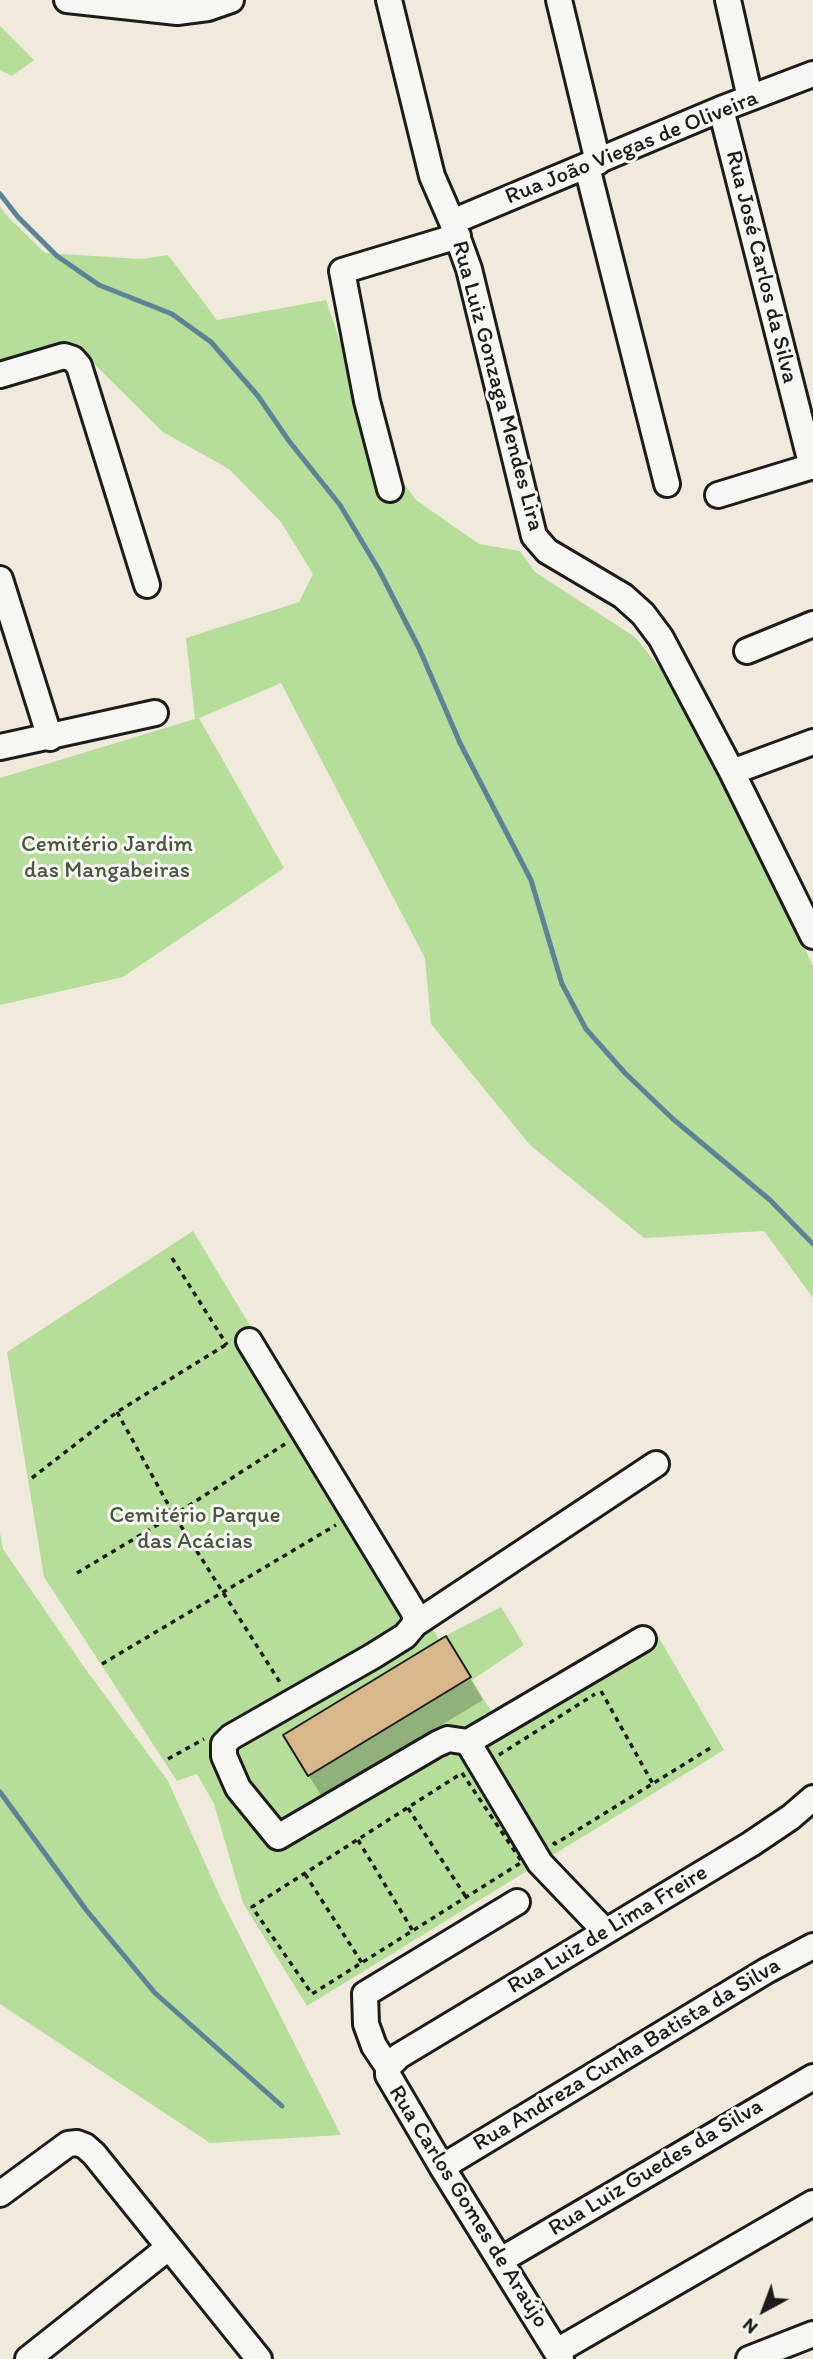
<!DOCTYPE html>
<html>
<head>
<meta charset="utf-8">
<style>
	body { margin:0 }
	#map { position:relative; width:813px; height:2359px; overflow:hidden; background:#f0eadd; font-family:Itim,sans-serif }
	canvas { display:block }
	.north { position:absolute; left:729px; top:2275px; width:70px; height:70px; -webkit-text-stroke:5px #f6f6f2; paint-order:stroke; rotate:221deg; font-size:19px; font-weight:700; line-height:28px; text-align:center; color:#1c1c1c }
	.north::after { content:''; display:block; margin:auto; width:24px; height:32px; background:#1c1c1c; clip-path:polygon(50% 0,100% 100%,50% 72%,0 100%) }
</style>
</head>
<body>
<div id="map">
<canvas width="813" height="2359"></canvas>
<div class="north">N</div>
</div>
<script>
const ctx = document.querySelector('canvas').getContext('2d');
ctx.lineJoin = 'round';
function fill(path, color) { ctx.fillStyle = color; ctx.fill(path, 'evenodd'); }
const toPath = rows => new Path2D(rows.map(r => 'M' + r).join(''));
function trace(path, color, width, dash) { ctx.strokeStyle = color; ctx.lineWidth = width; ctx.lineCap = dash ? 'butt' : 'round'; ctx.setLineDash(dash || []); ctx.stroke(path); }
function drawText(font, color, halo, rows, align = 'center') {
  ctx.font = font + ' Itim,sans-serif'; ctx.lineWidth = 6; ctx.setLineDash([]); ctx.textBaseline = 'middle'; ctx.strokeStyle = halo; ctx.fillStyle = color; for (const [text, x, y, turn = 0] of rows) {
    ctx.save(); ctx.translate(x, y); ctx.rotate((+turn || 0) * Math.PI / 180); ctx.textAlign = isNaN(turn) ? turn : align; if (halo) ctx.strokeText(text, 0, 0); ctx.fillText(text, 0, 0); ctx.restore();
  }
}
const green = toPath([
	[0,26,34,60,12,76,0,70],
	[0,206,7,216,45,253,142,259,168,255,217,320,326,300,374,443,416,500,479,544,520,551,535,572,635,637,664,673,713,757,813,966,813,1298,764,1231,644,1238,530,1145,431,1024,425,958,281,683,199,718,284,868,123,977,0,1005,0,778,195,719,186,638,299,602,313,574,281,522,229,469,163,432,75,345,0,372],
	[193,1231,439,1639,501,1607,524,1645,472,1680,499,1724,658,1636,724,1750,307,2006,243,1903,214,1804,197,1774,177,1781,44,1577,7,1352],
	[0,1533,3,1549,84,1667,168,1781,223,1903,341,2135,210,2143,0,2004]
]);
const shadow = toPath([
	[446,1638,483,1700,322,1797,298,1758]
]);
const stream = toPath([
	[0,194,18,217,57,256,99,285,172,314,211,342,258,396,289,441,340,505,379,570,419,648,460,743,531,880,562,984,586,1029,625,1073,673,1119,770,1200,813,1244],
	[0,1792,87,1911,155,1993,282,2106]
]);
const building = toPath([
	[446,1636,471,1677,308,1776,283,1735,446,1636]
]);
const path = toPath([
	[172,1258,227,1345],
	[117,1412,174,1515,281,1684],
	[32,1478,117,1412,227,1344],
	[77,1573,174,1515,285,1444],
	[102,1664,336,1525],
	[601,1691,653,1784],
	[499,1755,595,1694],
	[168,1759,204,1739],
	[462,1773,522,1862,312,1994,252,1907,462,1773],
	[408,1808,466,1897],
	[358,1840,413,1931],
	[553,1842,555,1844,712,1747],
	[305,1874,362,1963]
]);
const minor = toPath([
	[67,0,177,12,208,8,231,0],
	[389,0,432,176,452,222,469,269,534,536,547,551,623,596,643,614,661,638,732,772,813,936],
	[559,0,598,162],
	[728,0,750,98],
	[721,109,812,467],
	[587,167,667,484],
	[452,222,721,109,813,74],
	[0,375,64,356,73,359,79,366,147,585],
	[390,489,367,401,342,271,458,236],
	[718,495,813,466],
	[0,579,50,738],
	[747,651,813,624],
	[0,747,155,713],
	[732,772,813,742],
	[249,1341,415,1614,415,1624,405,1636,373,1656,231,1737,224,1744,224,1756,238,1788,278,1837,437,1744,448,1739,468,1742,540,1863,605,1931],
	[415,1624,656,1464],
	[468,1742,643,1639],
	[388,2067,374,2046,366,2024,365,1994,517,1902],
	[442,2167,766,1971,813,1946],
	[0,2194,68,2144,77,2143,85,2146,94,2154,259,2359],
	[501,2260,813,2077],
	[557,2351,813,2203],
	[28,2359,168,2248],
	[561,2359,442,2167,388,2075,388,2067,399,2056,751,1844,791,1817,813,1798],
	[749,2359,813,2334]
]);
const streetNames = [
	["Rua João Viegas de Oliveira",632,148,-22],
	["Rua José Carlos da Silva",761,267,76],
	["Rua Luiz Gonzaga Mendes Lira",497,386,75],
	["Rua Luiz de Lima Freire",608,1930,-31],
	["Rua Andreza Cunha Batista da Silva",627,2055,-31],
	["Rua Luiz Guedes da Silva",656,2168,-31],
	["Rua Carlos Gomes de Araújo",468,2207,58]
];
const parkNames = [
	["Cemitério Jardim",107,845],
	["das Mangabeiras",107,871],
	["Cemitério Parque",195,1516],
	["das Acácias",195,1542]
];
fill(green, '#b6de9a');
fill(shadow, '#0003');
trace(stream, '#5c8396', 5);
fill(building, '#d8b88b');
trace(building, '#1c1c1c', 2);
trace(minor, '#1c1c1c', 30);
trace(path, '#1c1c1c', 3.5, [5, 5]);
trace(minor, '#f6f6f2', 24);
drawText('23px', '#1c1c1c', '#f6f6f2', streetNames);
drawText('23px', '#4a5642', '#f6f6f2', parkNames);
</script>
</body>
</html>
